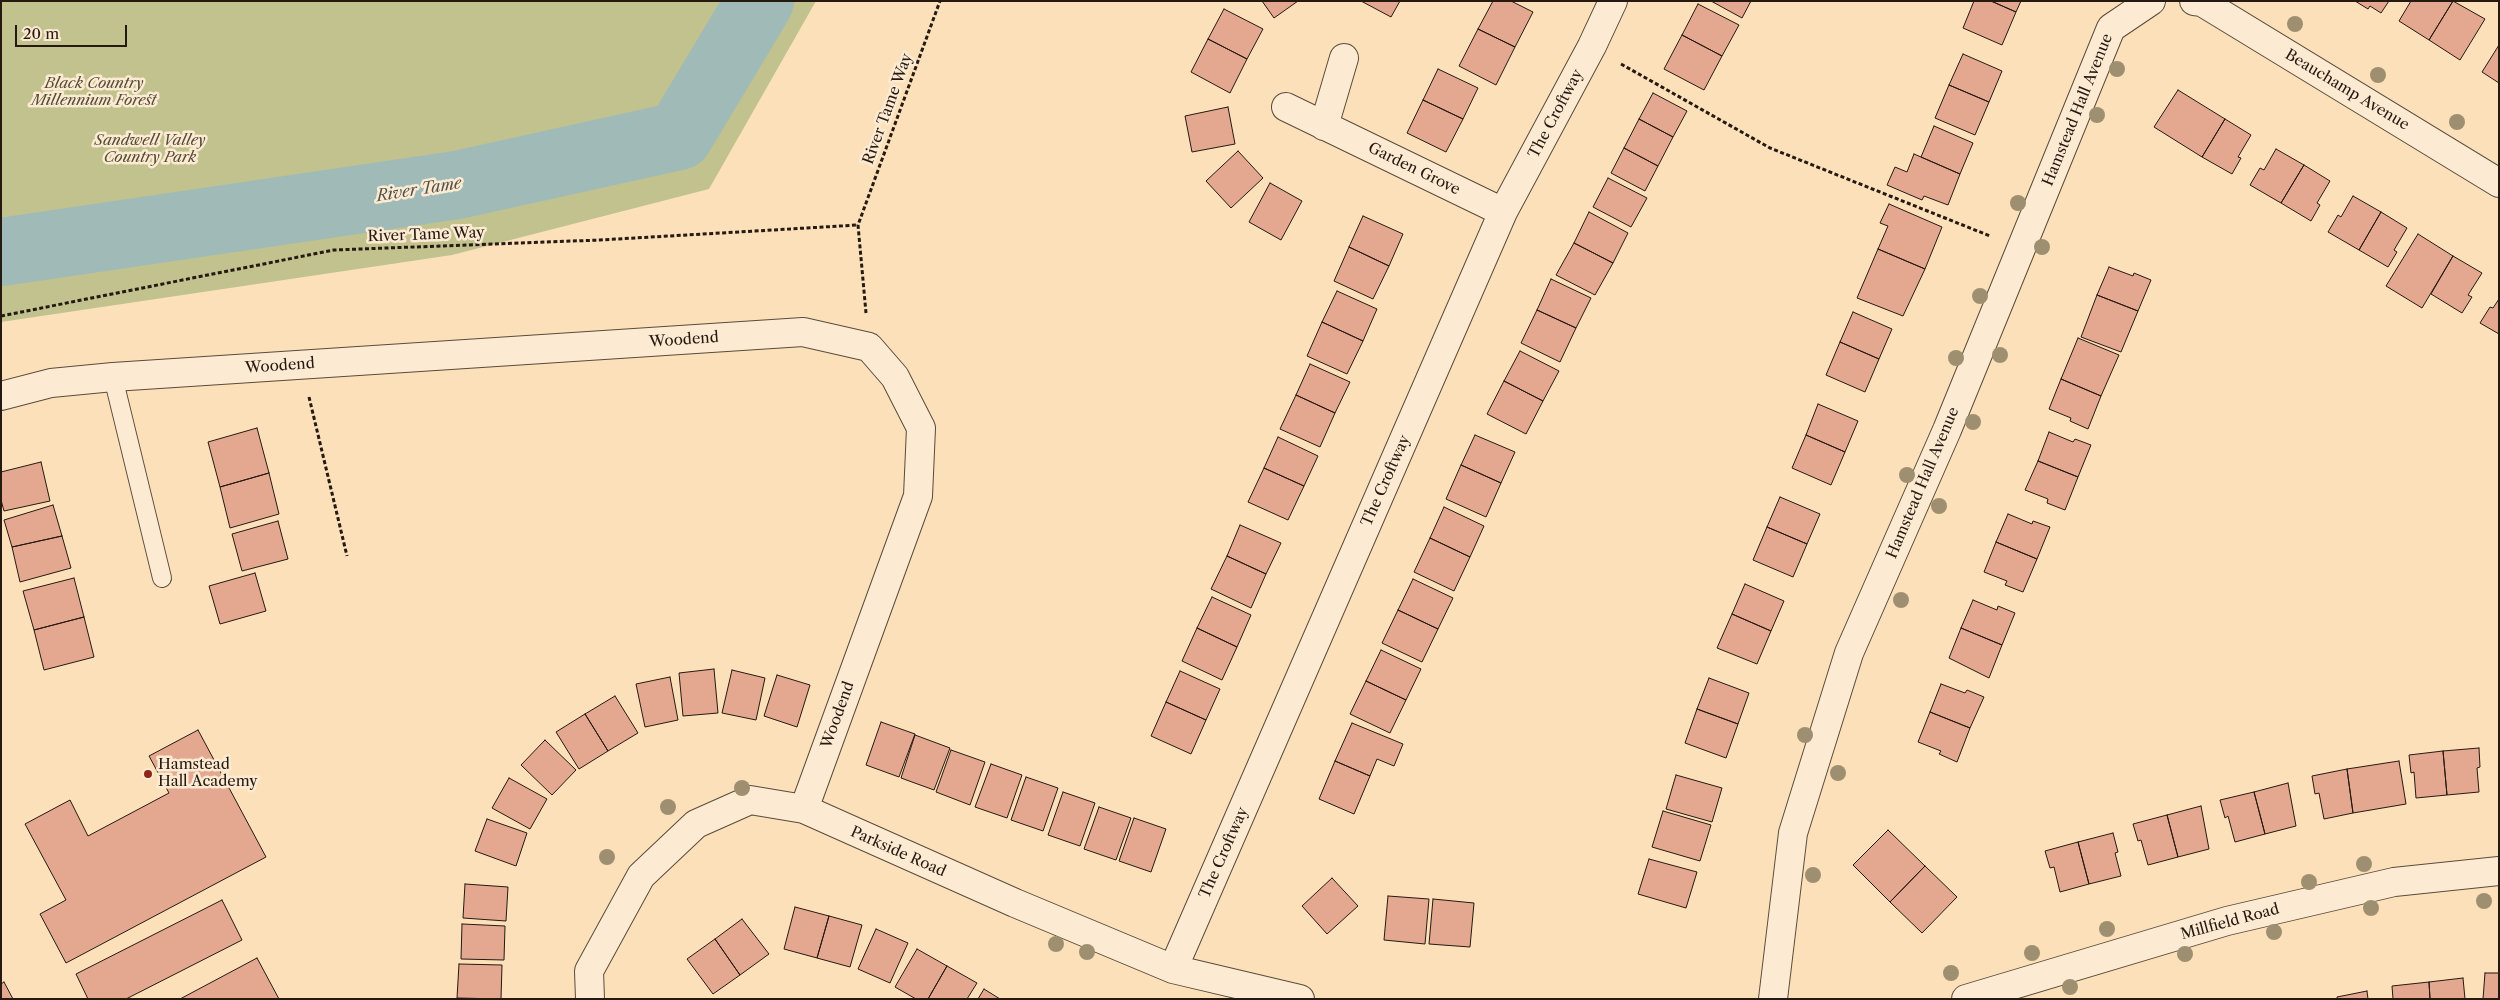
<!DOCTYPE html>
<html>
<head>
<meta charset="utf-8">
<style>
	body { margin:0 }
	#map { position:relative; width:2500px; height:1000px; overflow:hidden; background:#fbe0b9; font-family:"Libre Caslon Text",serif }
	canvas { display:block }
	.frame { position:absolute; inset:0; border:2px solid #251911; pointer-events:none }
	.scale { position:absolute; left:15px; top:25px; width:112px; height:22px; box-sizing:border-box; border:2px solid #251911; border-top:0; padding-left:6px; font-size:15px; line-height:18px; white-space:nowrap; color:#251911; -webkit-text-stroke:4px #fcebd2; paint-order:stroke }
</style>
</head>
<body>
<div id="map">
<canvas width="2500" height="1000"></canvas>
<div class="frame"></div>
<div class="scale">20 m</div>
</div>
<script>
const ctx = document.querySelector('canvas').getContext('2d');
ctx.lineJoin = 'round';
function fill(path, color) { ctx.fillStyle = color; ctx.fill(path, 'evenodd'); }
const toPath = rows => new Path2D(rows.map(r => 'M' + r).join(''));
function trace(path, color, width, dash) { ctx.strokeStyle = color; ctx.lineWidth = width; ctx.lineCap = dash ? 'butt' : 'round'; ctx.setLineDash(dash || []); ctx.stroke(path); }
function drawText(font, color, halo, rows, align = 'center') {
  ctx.font = font + ' "Libre Caslon Text",serif'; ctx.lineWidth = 5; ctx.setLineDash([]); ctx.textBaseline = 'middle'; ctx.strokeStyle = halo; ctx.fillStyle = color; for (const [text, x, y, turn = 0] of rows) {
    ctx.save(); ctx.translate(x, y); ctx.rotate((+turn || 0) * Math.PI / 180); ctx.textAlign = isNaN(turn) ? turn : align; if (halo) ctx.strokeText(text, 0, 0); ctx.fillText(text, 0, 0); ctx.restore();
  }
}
const green = toPath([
	[1,1,816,1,709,189,452,255,1,322]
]);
const river = toPath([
	[1,252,457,185,679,136,760,1]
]);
const building = toPath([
	[1262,1,1298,1,1274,18,1262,1],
	[1361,1,1400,1,1391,17,1361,1],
	[1493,1,1511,1,1533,12,1515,47,1478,29,1493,1],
	[1711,1,1751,1,1742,18,1711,1],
	[1974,1,1991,1,2016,12,2002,45,1963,28,1974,1],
	[1991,1,2021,1,2016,12,1991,1],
	[2355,1,2389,1,2381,13,2370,6,2368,9,2355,1],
	[2411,1,2453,1,2429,40,2399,21,2411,1],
	[2453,1,2485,19,2460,60,2429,40,2453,1],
	[1698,4,1739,25,1722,56,1682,35,1698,4],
	[1224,9,1263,29,1247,59,1208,39,1224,9],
	[1478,29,1515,47,1496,85,1459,66,1478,29],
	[1682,35,1722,56,1704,90,1664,69,1682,35],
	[1208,39,1247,59,1230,93,1191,72,1208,39],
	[2499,45,2499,83,2482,72,2499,45],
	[1963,54,2002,71,1989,102,1949,85,1963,54],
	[1438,69,1478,88,1463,119,1423,100,1438,69],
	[1949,85,1989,102,1975,135,1935,118,1949,85],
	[2178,90,2225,119,2202,157,2154,127,2178,90],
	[1653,93,1687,111,1673,137,1639,119,1653,93],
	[1423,100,1463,119,1446,152,1407,133,1423,100],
	[1228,107,1235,144,1192,152,1185,116,1228,107],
	[1639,119,1673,137,1658,166,1624,148,1639,119],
	[2225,119,2251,135,2238,157,2241,158,2232,174,2202,157,2225,119],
	[1934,126,1973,143,1960,174,1921,157,1934,126],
	[1624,148,1658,166,1645,191,1611,173,1624,148],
	[2276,149,2304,165,2281,203,2250,185,2260,168,2264,170,2276,149],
	[1238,151,1263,178,1231,208,1206,181,1238,151],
	[1914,154,1960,174,1948,205,1924,196,1922,200,1887,185,1895,167,1907,172,1914,154],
	[2304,165,2330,181,2317,203,2320,205,2311,221,2281,203,2304,165],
	[1608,178,1647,198,1631,227,1593,207,1608,178],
	[1270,183,1302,201,1281,240,1249,222,1270,183],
	[2353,196,2381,212,2359,250,2328,232,2338,215,2341,217,2353,196],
	[1889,204,1942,227,1925,269,1878,249,1888,226,1880,223,1889,204],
	[1589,212,1628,233,1613,263,1574,243,1589,212],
	[2381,212,2407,228,2394,250,2397,252,2388,267,2359,250,2381,212],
	[1363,216,1403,234,1389,266,1349,247,1363,216],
	[2418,234,2453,256,2422,308,2386,286,2418,234],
	[1574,243,1613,263,1595,295,1556,275,1574,243],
	[1349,247,1389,266,1373,299,1334,281,1349,247],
	[1878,249,1925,269,1903,316,1857,298,1878,249],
	[2453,256,2482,273,2468,295,2472,297,2462,313,2431,294,2453,256],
	[2109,267,2133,276,2134,273,2151,280,2138,311,2097,295,2109,267],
	[1551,279,1591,298,1576,328,1537,310,1551,279],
	[1337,291,1377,309,1363,341,1322,322,1337,291],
	[2097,295,2138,311,2121,352,2081,337,2097,295],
	[2499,299,2499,334,2480,323,2490,307,2493,308,2499,299],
	[1537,310,1576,328,1560,362,1521,343,1537,310],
	[1853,312,1892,329,1879,359,1840,342,1853,312],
	[1322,322,1363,341,1347,374,1307,356,1322,322],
	[2078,338,2119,355,2101,396,2061,379,2078,338],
	[1840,342,1879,359,1865,392,1826,375,1840,342],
	[1520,351,1559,371,1543,401,1504,381,1520,351],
	[1310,364,1350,382,1335,413,1296,395,1310,364],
	[2061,379,2101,396,2088,429,2070,421,2071,418,2049,409,2061,379],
	[1504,381,1543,401,1526,434,1487,414,1504,381],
	[1296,395,1335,413,1320,447,1280,429,1296,395],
	[1818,404,1858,421,1845,452,1806,435,1818,404],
	[257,428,269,473,220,487,208,442,257,428],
	[2049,432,2073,442,2075,439,2091,445,2078,477,2038,461,2049,432],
	[1475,435,1515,452,1501,483,1461,465,1475,435],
	[1806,435,1845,452,1831,485,1792,468,1806,435],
	[1278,437,1318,456,1304,486,1264,468,1278,437],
	[2038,461,2078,477,2065,510,2047,503,2048,499,2025,490,2038,461],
	[41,462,50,501,4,511,1,500,1,472,41,462],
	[1461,465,1501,483,1486,517,1446,499,1461,465],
	[1264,468,1304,486,1288,520,1248,502,1264,468],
	[269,473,279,514,230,528,220,487,269,473],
	[1780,497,1820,514,1807,544,1767,527,1780,497],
	[53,505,62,536,12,547,4,520,53,505],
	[1444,507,1484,526,1470,557,1430,538,1444,507],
	[2008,514,2032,524,2033,521,2050,527,2037,559,1996,542,2008,514],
	[278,521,288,559,242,571,232,534,278,521],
	[1240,525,1281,543,1266,574,1227,556,1240,525],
	[1767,527,1807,544,1793,577,1753,560,1767,527],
	[62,536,71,568,20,582,12,547,62,536],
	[1430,538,1470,557,1454,591,1414,572,1430,538],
	[1996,542,2037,559,2023,592,2005,585,2007,581,1984,572,1996,542],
	[1227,556,1266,574,1251,608,1211,589,1227,556],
	[255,573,266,611,220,624,209,586,255,573],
	[74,578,84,617,34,630,23,591,74,578],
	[1413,579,1453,598,1438,629,1398,610,1413,579],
	[1745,584,1784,601,1771,631,1732,614,1745,584],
	[1212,597,1251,615,1237,647,1197,628,1212,597],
	[1973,600,1997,610,1998,606,2015,613,2002,645,1961,628,1973,600],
	[1398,610,1438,629,1422,662,1382,643,1398,610],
	[1732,614,1771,631,1757,664,1717,648,1732,614],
	[84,617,94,657,44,670,34,630,84,617],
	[1197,628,1237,647,1222,680,1182,661,1197,628],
	[1961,628,2002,645,1989,678,1949,658,1961,628],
	[1381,650,1421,669,1406,700,1366,681,1381,650],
	[714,669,718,713,683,716,679,673,714,669],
	[732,670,765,678,756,720,722,713,732,670],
	[1180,671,1220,689,1206,720,1166,702,1180,671],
	[777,675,810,685,797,727,764,716,777,675],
	[670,677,678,720,645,727,636,684,670,677],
	[1709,678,1749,693,1738,724,1697,709,1709,678],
	[1366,681,1406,700,1390,733,1350,714,1366,681],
	[1941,684,1965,693,1967,690,1984,697,1970,728,1930,712,1941,684],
	[615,696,638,733,608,751,585,714,615,696],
	[1166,702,1206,720,1191,754,1151,736,1166,702],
	[1697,709,1738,724,1726,758,1685,743,1697,709],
	[1930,712,1970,728,1957,762,1939,754,1941,751,1918,742,1930,712],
	[585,714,608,751,579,769,556,732,585,714],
	[881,722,915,734,899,777,866,765,881,722],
	[1352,723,1403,744,1394,766,1377,759,1370,776,1335,761,1352,723],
	[198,730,266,857,66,963,40,914,66,900,25,824,70,800,88,836,169,793,149,756,198,730],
	[915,735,950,748,934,790,901,778,915,735],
	[545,740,576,770,552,795,521,765,545,740],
	[2479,748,2480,767,2477,768,2479,792,2447,795,2443,751,2479,748],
	[951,750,985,762,970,805,936,792,951,750],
	[2443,751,2447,795,2416,798,2414,772,2411,773,2409,755,2443,751],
	[1335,761,1370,776,1354,814,1319,799,1335,761],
	[2399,761,2406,804,2353,813,2347,769,2399,761],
	[991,764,1022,775,1007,818,975,807,991,764],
	[2347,769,2353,813,2324,819,2319,793,2315,794,2312,776,2347,769],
	[1676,775,1722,788,1712,822,1666,809,1676,775],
	[1026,777,1058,788,1043,831,1011,820,1026,777],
	[509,778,547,799,530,829,492,808,509,778],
	[2288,783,2296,826,2265,834,2254,792,2288,783],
	[1063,792,1095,803,1080,846,1048,835,1063,792],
	[2254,792,2265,834,2235,842,2228,816,2225,818,2220,800,2254,792],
	[2201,806,2209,849,2178,857,2167,815,2201,806],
	[1099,807,1131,818,1116,860,1084,849,1099,807],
	[1663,811,1711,825,1700,861,1652,847,1663,811],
	[2167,815,2178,857,2148,865,2141,840,2138,841,2133,824,2167,815],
	[1134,818,1166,829,1151,872,1119,861,1134,818],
	[487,819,527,833,516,866,475,851,487,819],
	[1888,830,1925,866,1890,902,1853,865,1888,830],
	[2113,833,2118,852,2115,853,2121,876,2089,884,2078,842,2113,833],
	[2078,842,2089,884,2060,892,2054,867,2050,868,2045,851,2078,842],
	[1649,859,1697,872,1686,908,1638,894,1649,859],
	[1925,866,1957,897,1922,933,1890,902,1925,866],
	[1332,878,1358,906,1327,934,1302,906,1332,878],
	[465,884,508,887,506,921,463,918,465,884],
	[1388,896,1429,899,1425,944,1384,940,1388,896],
	[1433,899,1474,903,1470,947,1429,944,1433,899],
	[222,900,242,940,126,999,88,999,76,974,222,900],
	[795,907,829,916,817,958,784,949,795,907],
	[829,916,862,925,850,967,817,958,829,916],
	[742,919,769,954,740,975,715,939,742,919],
	[462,924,505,926,504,960,461,959,462,924],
	[876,929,908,943,890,983,858,969,876,929],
	[715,939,740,975,713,994,687,959,715,939],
	[917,949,947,966,928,999,916,999,895,987,917,949],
	[257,958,279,999,180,999,257,958],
	[459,964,502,965,501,999,457,998,459,964],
	[947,966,977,983,967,999,928,999,947,966],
	[2485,973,2499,973,2499,999,2483,999,2485,973],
	[2463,978,2465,999,2430,999,2429,982,2463,978],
	[4,982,13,999,1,999,1,984,4,982],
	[2429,982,2430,999,2393,999,2392,986,2429,982],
	[984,989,1000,999,978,999,984,989],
	[2367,991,2368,999,2337,999,2337,997,2367,991]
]);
const path = toPath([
	[1621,64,1770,148,1990,236],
	[866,313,858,225,940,1],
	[1,316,334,250,600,240,858,225],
	[309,397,347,556]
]);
const lane = toPath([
	[113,377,162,578]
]);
const street = toPath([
	[2194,1,2202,2,2499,183],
	[1286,107,1503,212],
	[1324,126,1344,58],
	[1,396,51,383,113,377,803,332,869,347,895,377,921,428,918,496,804,809],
	[1173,969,1503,212,1592,46,1613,1],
	[590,999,589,971,641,876,696,824,750,800,804,809,1015,903,1173,969,1300,999],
	[1773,999,1793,833,1849,653,1947,430,2111,28,2151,1],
	[1966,999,2227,921,2394,882,2499,871]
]);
const trees = [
	[2295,24],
	[2117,69],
	[2378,75],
	[2097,115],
	[2457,122],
	[2018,203],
	[2042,247],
	[1980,296],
	[2000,355],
	[1956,358],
	[1973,422],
	[1907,475],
	[1939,506],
	[1901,600],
	[1805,735],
	[1838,773],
	[742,788],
	[668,807],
	[607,857],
	[2364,864],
	[1813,875],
	[2309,882],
	[2484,901],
	[2371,908],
	[2107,929],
	[2274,932],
	[1056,944],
	[1087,952],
	[2032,953],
	[2185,954],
	[1951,973],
	[2070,987]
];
const markers = [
	[148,774,5,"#8f2418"]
];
const parkNames = [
	["Black Country",94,84],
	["Millennium Forest",94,101],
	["Sandwell Valley",150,141],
	["Country Park",150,158]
];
const streetNames = [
	["Beauchamp Avenue",2347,90,31],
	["River Tame Way",888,109,-70],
	["Hamstead Hall Avenue",2078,110,-68],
	["The Croftway",1556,114,-62],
	["Garden Grove",1414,169,26],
	["River Tame Way",426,235,-2],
	["Woodend",684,340,-4],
	["Woodend",280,366,-4],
	["The Croftway",1386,481,-66],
	["Hamstead Hall Avenue",1923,483,-67],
	["Woodend",838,715,-70],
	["Parkside Road",898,852,24],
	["The Croftway",1224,853,-66],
	["Millfield Road",2230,922,-15]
];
const poiNames = [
	["Hamstead",158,765],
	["Hall Academy",158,782]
];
const waterNames = [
	["River Tame",419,190,-9]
];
fill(green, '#c1c28e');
trace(river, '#a0bbb7', 68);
fill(building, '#e4a78f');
trace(building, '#251911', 1);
trace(lane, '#5a4b3b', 20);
trace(street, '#5a4b3b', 30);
trace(path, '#251911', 3, [4, 2.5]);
trace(lane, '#fcebd2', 18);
trace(street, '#fcebd2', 28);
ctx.fillStyle = '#9f8f71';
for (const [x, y] of trees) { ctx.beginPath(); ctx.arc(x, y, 8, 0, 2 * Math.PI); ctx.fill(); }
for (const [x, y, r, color] of markers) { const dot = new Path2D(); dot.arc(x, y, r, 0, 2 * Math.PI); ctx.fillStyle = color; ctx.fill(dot); trace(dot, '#fcebd2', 2); }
drawText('italic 15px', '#544c36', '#fcebd2', parkNames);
drawText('15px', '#251911', '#fcebd2', streetNames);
drawText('15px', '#251911', '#fcebd2', poiNames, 'left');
drawText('italic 16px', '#50524b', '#fcebd2', waterNames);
</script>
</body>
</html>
